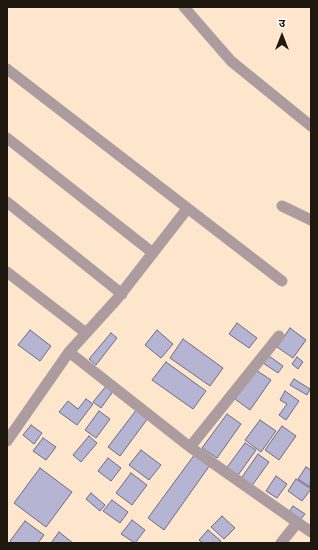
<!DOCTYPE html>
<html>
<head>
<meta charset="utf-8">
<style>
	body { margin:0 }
	#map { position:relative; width:318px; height:550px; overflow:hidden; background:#fde6cb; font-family:"Nunito Sans","Noto Sans Devanagari",sans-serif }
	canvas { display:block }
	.frame { position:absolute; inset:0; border:8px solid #1f180e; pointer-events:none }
	.north { position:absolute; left:262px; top:16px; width:40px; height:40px; -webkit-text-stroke:3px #fff; paint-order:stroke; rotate:0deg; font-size:11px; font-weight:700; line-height:16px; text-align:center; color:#1f180e }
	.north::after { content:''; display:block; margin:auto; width:14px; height:18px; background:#1f180e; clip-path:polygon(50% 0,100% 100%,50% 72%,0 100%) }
</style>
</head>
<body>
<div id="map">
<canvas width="318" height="550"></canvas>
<div class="frame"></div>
<div class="north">उ</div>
</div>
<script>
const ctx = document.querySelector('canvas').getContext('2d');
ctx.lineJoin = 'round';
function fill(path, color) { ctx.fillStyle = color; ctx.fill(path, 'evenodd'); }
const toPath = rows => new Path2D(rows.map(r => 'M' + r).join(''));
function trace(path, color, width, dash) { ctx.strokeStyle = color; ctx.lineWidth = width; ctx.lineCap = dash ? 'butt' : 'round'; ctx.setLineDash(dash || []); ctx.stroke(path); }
const building = toPath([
	[237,323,257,338,249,348,229,334,237,323],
	[290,328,306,340,293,358,277,347,290,328],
	[30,330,51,346,40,361,18,345,30,330],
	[157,330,173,344,161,358,145,345,157,330],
	[111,333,117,338,96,365,89,359,111,333],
	[183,339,223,368,210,386,170,358,183,339],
	[269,356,283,366,278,373,263,363,269,356],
	[297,357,303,362,298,369,292,364,297,357],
	[166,362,206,391,193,409,152,380,166,362],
	[256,370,271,380,250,410,235,399,256,370],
	[294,379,310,389,307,395,290,385,294,379],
	[107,385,114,390,101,408,93,402,107,385],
	[285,391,299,401,286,420,279,415,287,404,280,400,285,391],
	[86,399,93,404,77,425,59,412,68,401,78,409,86,399],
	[137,409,148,418,120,456,108,447,137,409],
	[99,411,110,419,96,438,85,430,99,411],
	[227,414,241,424,217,458,202,448,227,414],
	[260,420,276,431,261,452,245,440,260,420],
	[31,425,42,433,34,444,23,435,31,425],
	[282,426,296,436,279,460,265,450,282,426],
	[89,436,97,443,81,462,73,455,89,436],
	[43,438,56,447,46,460,33,451,43,438],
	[245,443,256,450,236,478,225,470,245,443],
	[141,450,161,465,149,480,129,465,141,450],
	[195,454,210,465,164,530,148,518,195,454],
	[258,454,269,462,251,487,240,480,258,454],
	[108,458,121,468,111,481,98,471,108,458],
	[306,467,311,470,310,487,298,479,306,467],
	[40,468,72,492,46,527,14,503,40,468],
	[131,473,147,485,132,505,116,493,131,473],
	[276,476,287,484,277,498,266,491,276,476],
	[296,479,311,489,302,501,288,491,296,479],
	[91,493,105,505,100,511,86,499,91,493],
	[112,500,128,512,120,523,103,511,112,500],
	[293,506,305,514,300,520,289,512,293,506],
	[222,516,235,528,224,539,211,527,222,516],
	[132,520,145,530,135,543,121,534,132,520],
	[25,521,44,535,38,543,12,543,10,541,25,521],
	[208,530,221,541,219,543,203,543,199,540,208,530],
	[59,532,73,543,51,543,59,532]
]);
const minor = toPath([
	[184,7,231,61,311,126],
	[7,69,282,281],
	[7,138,153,253],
	[7,202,122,294],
	[282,206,311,220],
	[7,272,86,333],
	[69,352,190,447,311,532],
	[7,441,69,352,117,299,187,209],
	[190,447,279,336],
	[281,543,297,523]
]);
fill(building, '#b5b4d3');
trace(building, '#6c6b87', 1);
trace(minor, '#ac9ca0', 11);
</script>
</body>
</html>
